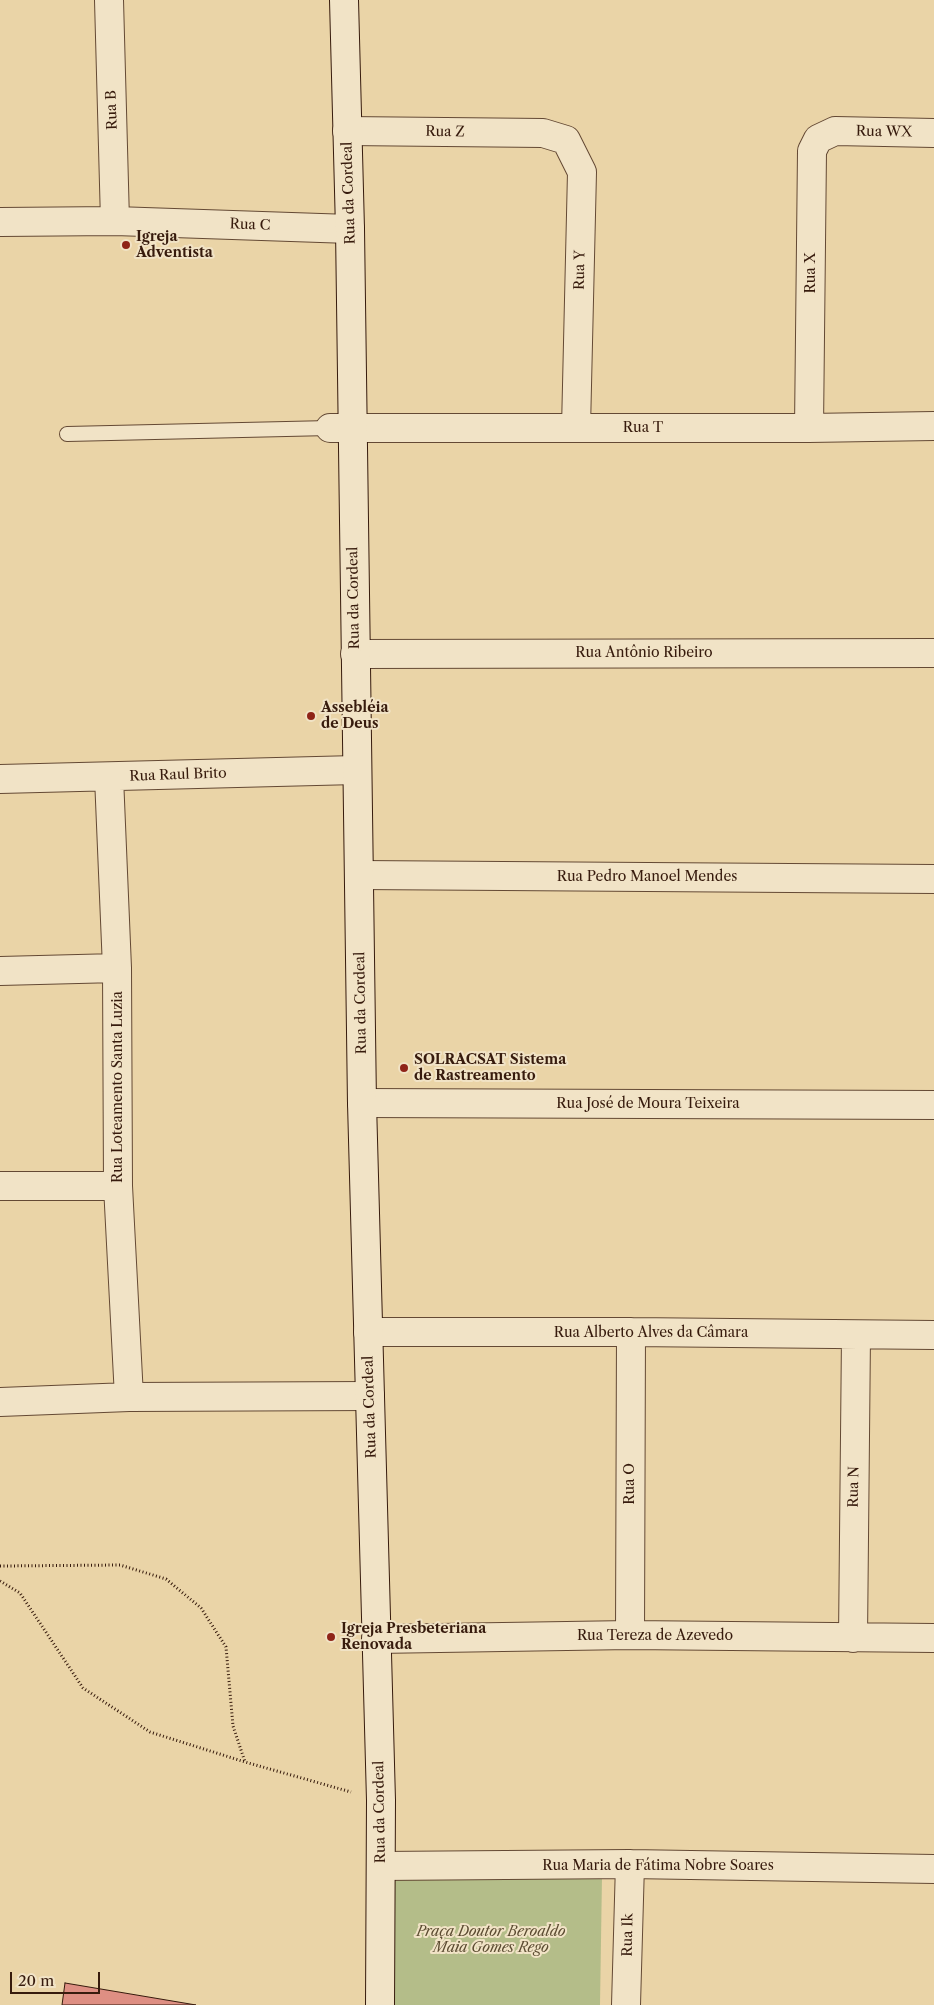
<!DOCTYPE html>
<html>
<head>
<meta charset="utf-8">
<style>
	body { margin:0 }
	#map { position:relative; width:934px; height:2005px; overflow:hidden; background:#ead4a7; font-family:"Libre Caslon Text",serif }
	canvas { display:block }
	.scale { position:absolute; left:10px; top:1972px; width:90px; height:22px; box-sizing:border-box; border:2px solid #371b0d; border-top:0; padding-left:6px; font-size:15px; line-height:18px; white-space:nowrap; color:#371b0d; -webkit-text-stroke:4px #f1e3c6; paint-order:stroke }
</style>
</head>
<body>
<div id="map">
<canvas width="934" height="2005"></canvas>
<div class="scale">20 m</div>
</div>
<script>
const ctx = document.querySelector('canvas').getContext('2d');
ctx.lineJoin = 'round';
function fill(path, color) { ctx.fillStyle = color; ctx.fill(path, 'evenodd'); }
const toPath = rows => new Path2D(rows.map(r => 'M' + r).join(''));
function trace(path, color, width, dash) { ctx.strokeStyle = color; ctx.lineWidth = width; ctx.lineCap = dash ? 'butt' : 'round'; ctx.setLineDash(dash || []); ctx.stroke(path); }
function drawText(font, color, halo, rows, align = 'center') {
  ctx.font = font + ' "Libre Caslon Text",serif'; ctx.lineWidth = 4; ctx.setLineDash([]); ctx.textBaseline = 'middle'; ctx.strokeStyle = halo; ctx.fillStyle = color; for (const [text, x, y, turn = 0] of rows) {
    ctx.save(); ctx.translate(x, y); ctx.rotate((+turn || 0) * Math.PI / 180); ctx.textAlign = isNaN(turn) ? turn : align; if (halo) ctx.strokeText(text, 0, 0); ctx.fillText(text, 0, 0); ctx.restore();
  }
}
const green = toPath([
	[388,1874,602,1876,600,2005,384,2005]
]);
const building = toPath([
	[65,1983,196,2005,62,2005,65,1983]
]);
const path = toPath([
	[0,1566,120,1565,166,1579,201,1608,226,1647,233,1726,245,1762],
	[0,1581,20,1593,83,1688,150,1732,245,1762,351,1792]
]);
const lane = toPath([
	[67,434,330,428]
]);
const street = toPath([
	[109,0,115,221],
	[347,131,543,133,566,140,582,172,576,428],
	[0,222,115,221,350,229],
	[330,428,809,428,934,426],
	[809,428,812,151,818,139,835,131,934,133],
	[355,654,934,653],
	[109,777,117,968,118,1186,129,1397],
	[0,779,356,770],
	[360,875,934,879],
	[0,971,117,968],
	[362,1103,934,1105],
	[0,1186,118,1186],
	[368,1332,631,1332,934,1335],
	[0,1402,129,1397,370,1396],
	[630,1635,631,1332],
	[853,1638,856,1335],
	[376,1639,630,1635,934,1638],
	[381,1866,630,1864,934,1869],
	[626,2005,630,1864]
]);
const secondary = toPath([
	[344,0,350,229,362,1103,381,1800,380,2005]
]);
const markers = [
	[126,245,5,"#8f2418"],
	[311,716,5,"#8f2418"],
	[404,1068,5,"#8f2418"],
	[331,1637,5,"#8f2418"]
];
const streetNames = [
	["Rua B",112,110,-92],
	["Rua Z",445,132,1],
	["Rua WX",884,132,1],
	["Rua da Cordeal",349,193,-92],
	["Rua C",250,225,2],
	["Rua Y",580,270,-89],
	["Rua X",811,273,-90],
	["Rua T",643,428],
	["Rua da Cordeal",354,598,-91],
	["Rua Antônio Ribeiro",644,653],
	["Rua Raul Brito",178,775,-2],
	["Rua Pedro Manoel Mendes",647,877],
	["Rua da Cordeal",361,1003,-91],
	["Rua Loteamento Santa Luzia",118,1087,-90],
	["Rua José de Moura Teixeira",648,1104],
	["Rua Alberto Alves da Câmara",651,1333],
	["Rua da Cordeal",370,1407,-92],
	["Rua O",630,1484,-90],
	["Rua N",854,1487,-89],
	["Rua Tereza de Azevedo",655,1636],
	["Rua da Cordeal",380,1812,-91],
	["Rua Maria de Fátima Nobre Soares",658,1866],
	["Rua Ik",628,1935,-89]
];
const poiNames = [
	["Igreja",136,237],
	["Adventista",136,253],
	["Assebléia",321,708],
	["de Deus",321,724],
	["SOLRACSAT Sistema",414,1060],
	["de Rastreamento",414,1076],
	["Igreja Presbeteriana",341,1629],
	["Renovada",341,1645]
];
const parkNames = [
	["Praça Doutor Beroaldo",491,1932],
	["Maia Gomes Rego",491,1948]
];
fill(green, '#b4bd89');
fill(building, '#de8f83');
trace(building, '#371b0d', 1);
trace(lane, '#644934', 16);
trace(street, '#644934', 30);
trace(secondary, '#371b0d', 30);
trace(path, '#371b0d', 3, [1, 2.5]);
trace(lane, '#f1e3c6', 14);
trace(street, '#f1e3c6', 28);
trace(secondary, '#f1e3c6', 28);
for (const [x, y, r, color] of markers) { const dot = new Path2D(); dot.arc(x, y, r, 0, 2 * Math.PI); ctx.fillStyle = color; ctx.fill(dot); trace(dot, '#f1e3c6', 2); }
drawText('14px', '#371b0d', '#f1e3c6', streetNames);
drawText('bold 14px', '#371b0d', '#f1e3c6', poiNames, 'left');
drawText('italic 14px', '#5c4c32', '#f1e3c6', parkNames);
</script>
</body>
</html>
